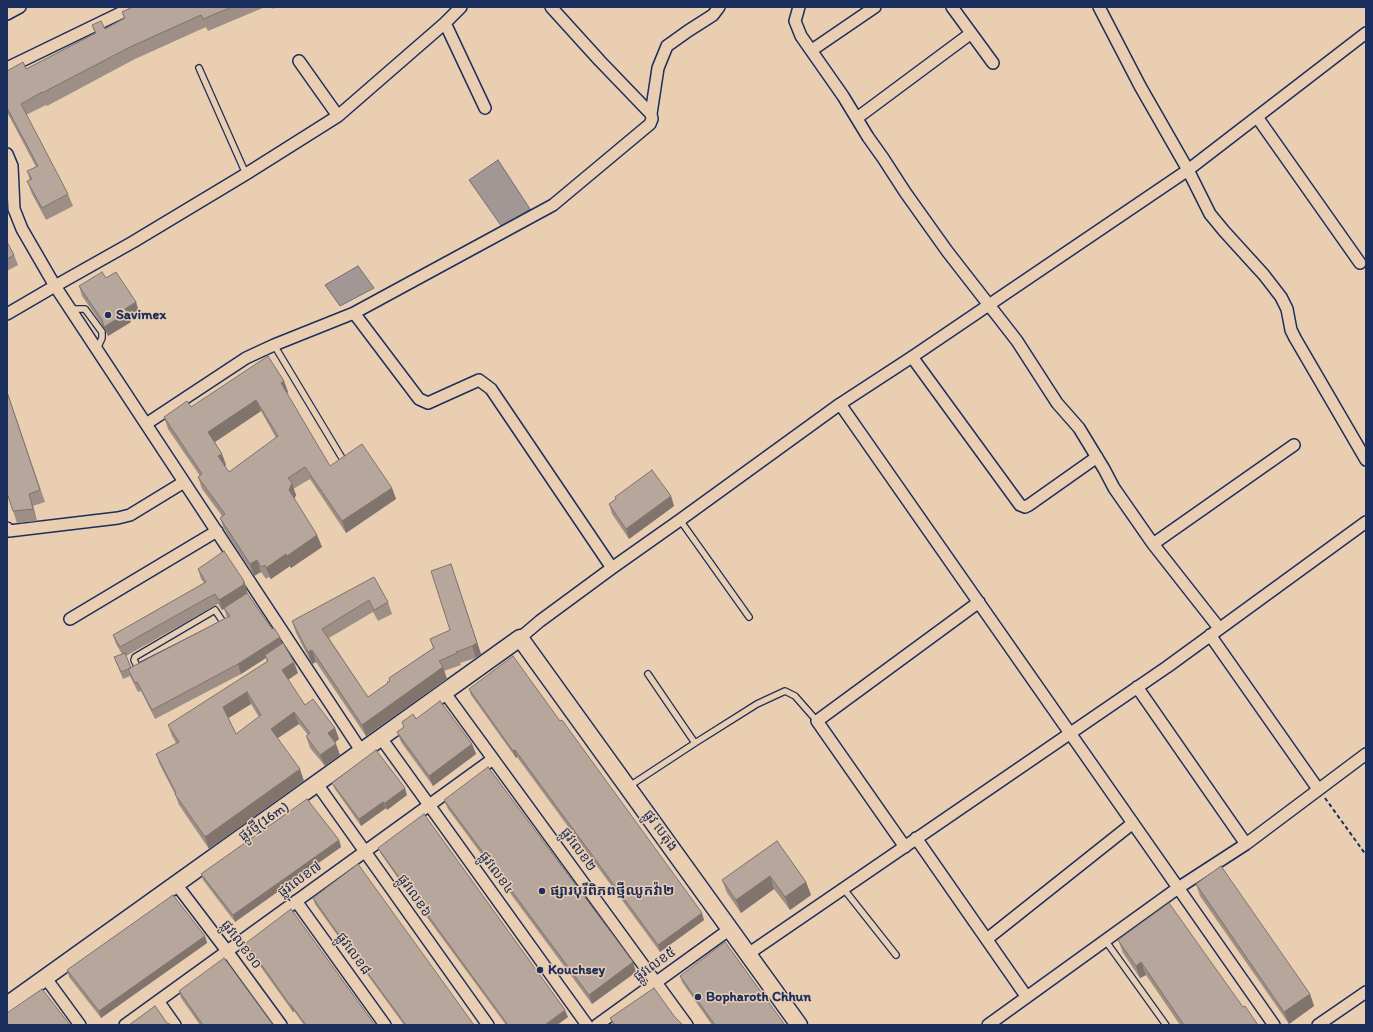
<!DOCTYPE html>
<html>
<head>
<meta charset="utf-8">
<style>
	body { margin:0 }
	#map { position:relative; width:1373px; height:1032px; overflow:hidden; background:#eaceb1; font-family:Itim,sans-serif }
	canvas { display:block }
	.frame { position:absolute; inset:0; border:8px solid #1b2f5e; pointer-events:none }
</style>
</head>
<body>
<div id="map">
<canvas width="1373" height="1032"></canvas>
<div class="frame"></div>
</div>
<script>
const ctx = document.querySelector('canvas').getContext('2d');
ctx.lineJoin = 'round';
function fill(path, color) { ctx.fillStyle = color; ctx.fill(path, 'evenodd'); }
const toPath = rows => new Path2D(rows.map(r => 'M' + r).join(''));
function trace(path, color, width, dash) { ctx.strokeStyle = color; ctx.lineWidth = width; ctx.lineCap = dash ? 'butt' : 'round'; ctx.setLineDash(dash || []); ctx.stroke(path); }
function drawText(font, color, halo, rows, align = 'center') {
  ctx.font = font + ' Itim,"Noto Sans Khmer",sans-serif'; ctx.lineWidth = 3; ctx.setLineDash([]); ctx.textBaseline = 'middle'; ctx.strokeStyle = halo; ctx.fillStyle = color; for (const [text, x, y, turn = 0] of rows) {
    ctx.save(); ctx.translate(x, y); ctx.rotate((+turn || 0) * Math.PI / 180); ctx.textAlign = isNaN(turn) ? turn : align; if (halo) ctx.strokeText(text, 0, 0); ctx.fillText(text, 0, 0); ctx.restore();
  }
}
const water = toPath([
	[498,160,530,209,502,227,469,180,498,160],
	[358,266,374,288,340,306,325,285,358,266]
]);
const path = toPath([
	[1325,798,1366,855]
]);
const lane = toPath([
	[199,68,246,174],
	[71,309,85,309,102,332,102,338,97,349],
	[274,345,342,458],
	[680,520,749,617],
	[215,610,223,622,223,624,140,666,137,666,134,660,135,657,215,610],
	[648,674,695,743],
	[628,787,695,743,757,704,785,691,795,696,817,721],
	[843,888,896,955],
	[1105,940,1166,1025]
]);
const street = toPath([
	[799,7,795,21,801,36,843,96,868,137,883,158,905,192,947,251,1017,341,1057,403,1079,428,1104,469,1114,488,1153,544,1219,628],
	[952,7,993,63],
	[1099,7,1140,86,1188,170,1210,214,1224,231,1264,275,1281,297,1287,309,1291,330,1295,338,1366,460],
	[7,14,20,7],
	[445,23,485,108],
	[812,50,875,7],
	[299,61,338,116],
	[7,68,133,7],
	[651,114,658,68,667,46,688,31,713,15,719,7],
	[1257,117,1360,263],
	[857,118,970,34],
	[7,154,12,166,14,209,22,229,55,286,362,752],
	[354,313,419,399,428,403,479,380,491,389,612,568],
	[7,314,55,286,133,242,246,174,338,116,445,23,461,7],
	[912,357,1020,505,1025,507,1029,505,1097,457],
	[840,404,1274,1025],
	[146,424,246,358,274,345,354,313,553,205,650,124,652,119,651,114,600,61,551,7],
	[7,528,9,531,118,518,130,515,184,482],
	[1153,544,1294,445],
	[70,619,217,531],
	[1210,635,1318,789],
	[520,638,540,621,612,568,680,520,840,404,912,357,1188,170,1366,33],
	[1137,687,1246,844],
	[445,693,687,1025],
	[381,738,587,1025],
	[317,784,488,1025],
	[916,838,1026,996],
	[905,847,817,721,979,602],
	[176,884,227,951,281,1025],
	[296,901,385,1025],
	[987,939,1133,823],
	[748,954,1167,667,1366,522],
	[45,977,80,1025],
	[158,1001,175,1025],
	[125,1025,493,759],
	[597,1025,730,929],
	[988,1025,1178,888,1246,844,1366,754],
	[1318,1025,1366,992]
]);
const secondary = toPath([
	[7,1005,520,638,799,1025]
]);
const wall = toPath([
	[133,7,265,7,208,31,206,27,135,59,47,106,46,105,26,115,68,194,73,206,46,220,32,194,27,181,30,180,27,171,36,167,7,112,7,71,26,69,95,33,92,25,105,29,124,18,122,12],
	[272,7,277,7,273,9],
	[7,242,14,255,18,265,7,271],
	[106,278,136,302,139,312,130,318,131,322,108,336,105,329,82,296,79,286],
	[284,381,288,392,287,394,330,466,392,488,396,499,346,533,310,479,293,489,296,495,294,499,317,535,322,547,291,568,290,566,271,579,269,577,266,579,261,572,254,576,224,529,220,518,222,516,202,489,198,477,200,476,168,429,164,417,191,407],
	[261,411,276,438,229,472,225,466,226,465,222,454,215,442],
	[7,391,45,502,33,506,37,521,17,523,13,511],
	[671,496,674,506,629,539,612,514,609,504,616,499,615,497],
	[451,564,481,654,476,658,460,663,461,665,444,671,447,679,366,736,316,662,312,664,296,633,292,621,374,577,388,602,392,614,378,621,373,612,329,638,368,697,388,683,390,681,389,678,433,648,430,639,450,630],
	[198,569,244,581,247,591,247,593,282,644,298,673,288,680,305,705,335,728,339,739,335,742,340,755,325,766,310,748,306,736,308,735,299,724,277,738,304,781,209,849,179,805,175,794,160,765,156,754,176,743,172,736,168,725,267,662,266,658,241,674,155,719,141,691,138,692,130,676,123,679,114,657,122,654,116,644,113,635,204,583,201,579],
	[218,604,222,610,224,609,227,617,131,668,126,656],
	[251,704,259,717,236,734,228,718],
	[469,689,560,721,704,920,660,952,517,757,516,758,471,695],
	[397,732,472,744,476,754,433,786,401,742],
	[332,783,407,795,387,810,386,808,361,826,335,789],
	[444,800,636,972,592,1004,448,809],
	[339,840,341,847,235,922,203,880,201,874],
	[777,841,806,882,811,895,790,910,774,889,741,913,727,893,722,880],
	[378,848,568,1017,557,1025,506,1025,426,916,425,917,381,854],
	[1196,884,1310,994,1314,1006,1289,1024,1200,896],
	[313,898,474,1025,404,1025,361,966,360,967,315,904],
	[205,936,207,943,101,1018,69,977,67,970],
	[1118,940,1243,1007,1258,1025,1180,1025,1146,975,1140,978,1123,953],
	[246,943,375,1025,304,1025,294,1011,293,1012,248,949],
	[680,976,785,1025,712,1025,682,982],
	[179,991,273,1025,200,1025,181,998],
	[674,1016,683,1025,613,1025,610,1018]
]);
const shadedWall = toPath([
	[136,302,139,312,130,318,131,322,108,336,104,327,125,309],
	[284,381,288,392,285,395,281,383],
	[256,400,261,411,212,444,208,432],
	[222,454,226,465,222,468,218,456],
	[292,483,296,495,293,502,289,490],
	[392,488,396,499,346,533,342,521],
	[29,494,33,506,37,521,33,509],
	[671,496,674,506,629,539,626,529],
	[317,535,322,547,291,568,287,556],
	[286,554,290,566,271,579,266,568],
	[257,560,261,572,254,576,250,564],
	[451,564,481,654,476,658,472,646],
	[244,581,247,591,247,594,222,610,219,600],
	[280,637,283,647,265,655,266,658,241,674,238,664],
	[312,650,316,662,312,664,308,652],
	[294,662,298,673,286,681,282,670],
	[443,667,447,679,366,736,362,725],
	[247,692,251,704,227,719,223,707],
	[294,712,299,724,275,740,271,729],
	[335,728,339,739,332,745,328,733],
	[336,744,340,755,325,766,320,755],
	[472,744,476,754,433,786,429,776],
	[515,750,517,757,516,758,513,751],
	[300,769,304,781,209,849,205,837],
	[405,788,407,795,387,810,385,803],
	[383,802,386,808,361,826,359,819],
	[339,840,341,847,235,922,233,915],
	[770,876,774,889,741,913,736,900],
	[806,882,811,895,790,910,785,897],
	[424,910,426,916,425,917,423,911],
	[702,913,704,920,660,952,658,945],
	[205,936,207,943,101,1018,99,1011],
	[358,960,361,966,360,967,357,961],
	[633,962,636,972,592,1004,589,995],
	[1141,962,1146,975,1140,978,1136,966],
	[1310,994,1314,1006,1289,1024,1284,1012],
	[290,1005,291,1005,294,1011,293,1012],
	[565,1010,568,1017,557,1025,545,1025]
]);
const building = toPath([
	[133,7,232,7,203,19,201,15,130,47,42,93,42,92,21,104,68,194,42,208,27,181,32,179,27,171,38,166,7,108,7,71,23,62,26,69,96,33,92,25,101,21,105,29,125,18,122,12,133,7],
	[7,242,14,255,7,259,7,242],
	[102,272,106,278,116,272,136,302,125,309,128,312,104,327,102,320,79,286,102,272],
	[268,356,284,381,281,383,330,466,362,444,392,488,342,521,305,467,288,478,292,483,289,490,317,535,287,556,286,554,266,568,265,565,261,567,257,560,250,564,220,518,225,514,198,477,202,474,164,417,187,401,191,407,268,356],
	[256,400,278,436,229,472,218,456,222,454,208,432,256,400],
	[7,392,40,490,29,494,33,509,13,511,7,493,7,392],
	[652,470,671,496,626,529,609,504,616,499,615,497,652,470],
	[224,551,244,581,243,585,219,600,215,594,209,597,120,647,113,635,206,582,198,569,224,551],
	[451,564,477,643,472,646,456,652,457,653,439,661,443,667,362,725,312,650,308,652,292,621,374,577,388,602,374,610,369,600,322,629,368,697,388,683,387,682,390,681,389,678,434,648,430,639,450,630,431,571,451,564],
	[247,593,272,629,274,628,280,637,238,664,152,710,137,682,135,683,128,669,230,616,224,608,247,593],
	[283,643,294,662,282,670,305,705,313,699,328,719,335,728,328,733,336,744,320,755,306,736,310,733,294,712,271,729,300,769,205,837,175,794,176,793,156,754,179,742,168,725,268,661,265,655,283,643],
	[247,692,261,715,236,734,223,707,247,692],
	[125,653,131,668,121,672,114,657,125,653],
	[513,656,560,721,562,720,702,913,658,945,515,750,513,751,469,689,513,656],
	[440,701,472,744,429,776,397,732,404,727,402,722,413,714,416,719,440,701],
	[376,750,405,788,385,803,383,802,359,819,332,783,376,750],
	[488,767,633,962,589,995,444,800,488,767],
	[307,799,339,840,233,915,201,874,307,799],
	[424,814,565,1010,545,1025,508,1025,424,910,423,911,378,848,424,814],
	[777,841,806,882,785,897,770,876,736,900,722,880,777,841],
	[358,864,474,1025,406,1025,358,960,357,961,313,898,358,864],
	[1221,866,1310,994,1284,1012,1196,884,1221,866],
	[173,895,205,936,99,1011,67,970,173,895],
	[1169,903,1243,1007,1245,1006,1258,1025,1184,1025,1141,962,1136,966,1118,940,1169,903],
	[291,909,375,1025,306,1025,291,1005,290,1005,246,943,291,909],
	[725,942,785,1025,715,1025,680,976,725,942],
	[224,958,273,1025,203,1025,179,991,224,958],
	[654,988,674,1016,683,1025,615,1025,610,1018,654,988],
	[42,989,70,1025,7,1025,7,1013,42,989],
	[155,1006,167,1023,172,1025,129,1025,155,1006]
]);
const markers = [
	[108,315,4,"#1b2f5e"],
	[542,891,4,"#1b2f5e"],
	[540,970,4,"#1b2f5e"],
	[698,997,4,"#1b2f5e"]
];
const poiNames = [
	["Savimex",116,315],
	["ផ្សារបុរីពិភពថ្មីឈូកវ៉ា២",550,891],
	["Kouchsey",548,970],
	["Bopharoth Chhun",706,997]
];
const streetNames = [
	["ផ្លូវថ្មី(16m)",264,822,-35],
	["ផ្លូវ បេតុង",660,831,54],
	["ផ្លូវលេខ២",578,850,54],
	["ផ្លូវលេខ៤",496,873,54],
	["ផ្លុវលេខ៧",300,880,-36],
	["ផ្លូវលេខ៦",414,896,55],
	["ផ្លូវលេខ១០",241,945,53],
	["ផ្លូវលេខ៨",353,954,54],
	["ផ្លូវលេខ៥",655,965,-36]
];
fill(water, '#a39795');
trace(water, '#6d6d7f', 1);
trace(lane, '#1b2f5e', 8);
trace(street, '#1b2f5e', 14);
trace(secondary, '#1b2f5e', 19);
trace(path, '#1b2f5e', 2, [4, 3]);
trace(lane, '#eaceb1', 5.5);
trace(street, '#eaceb1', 11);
trace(secondary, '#eaceb1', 16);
fill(wall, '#9d8f86');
fill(shadedWall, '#80746d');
fill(building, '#b7a69c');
trace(building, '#80746d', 1);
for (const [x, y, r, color] of markers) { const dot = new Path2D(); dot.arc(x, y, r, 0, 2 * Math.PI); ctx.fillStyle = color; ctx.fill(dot); trace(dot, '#eaceb1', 1.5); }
drawText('bold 14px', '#1b2f5e', '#eaceb1', poiNames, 'left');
drawText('14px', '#1b2f5e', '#eaceb1', streetNames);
</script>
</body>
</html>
